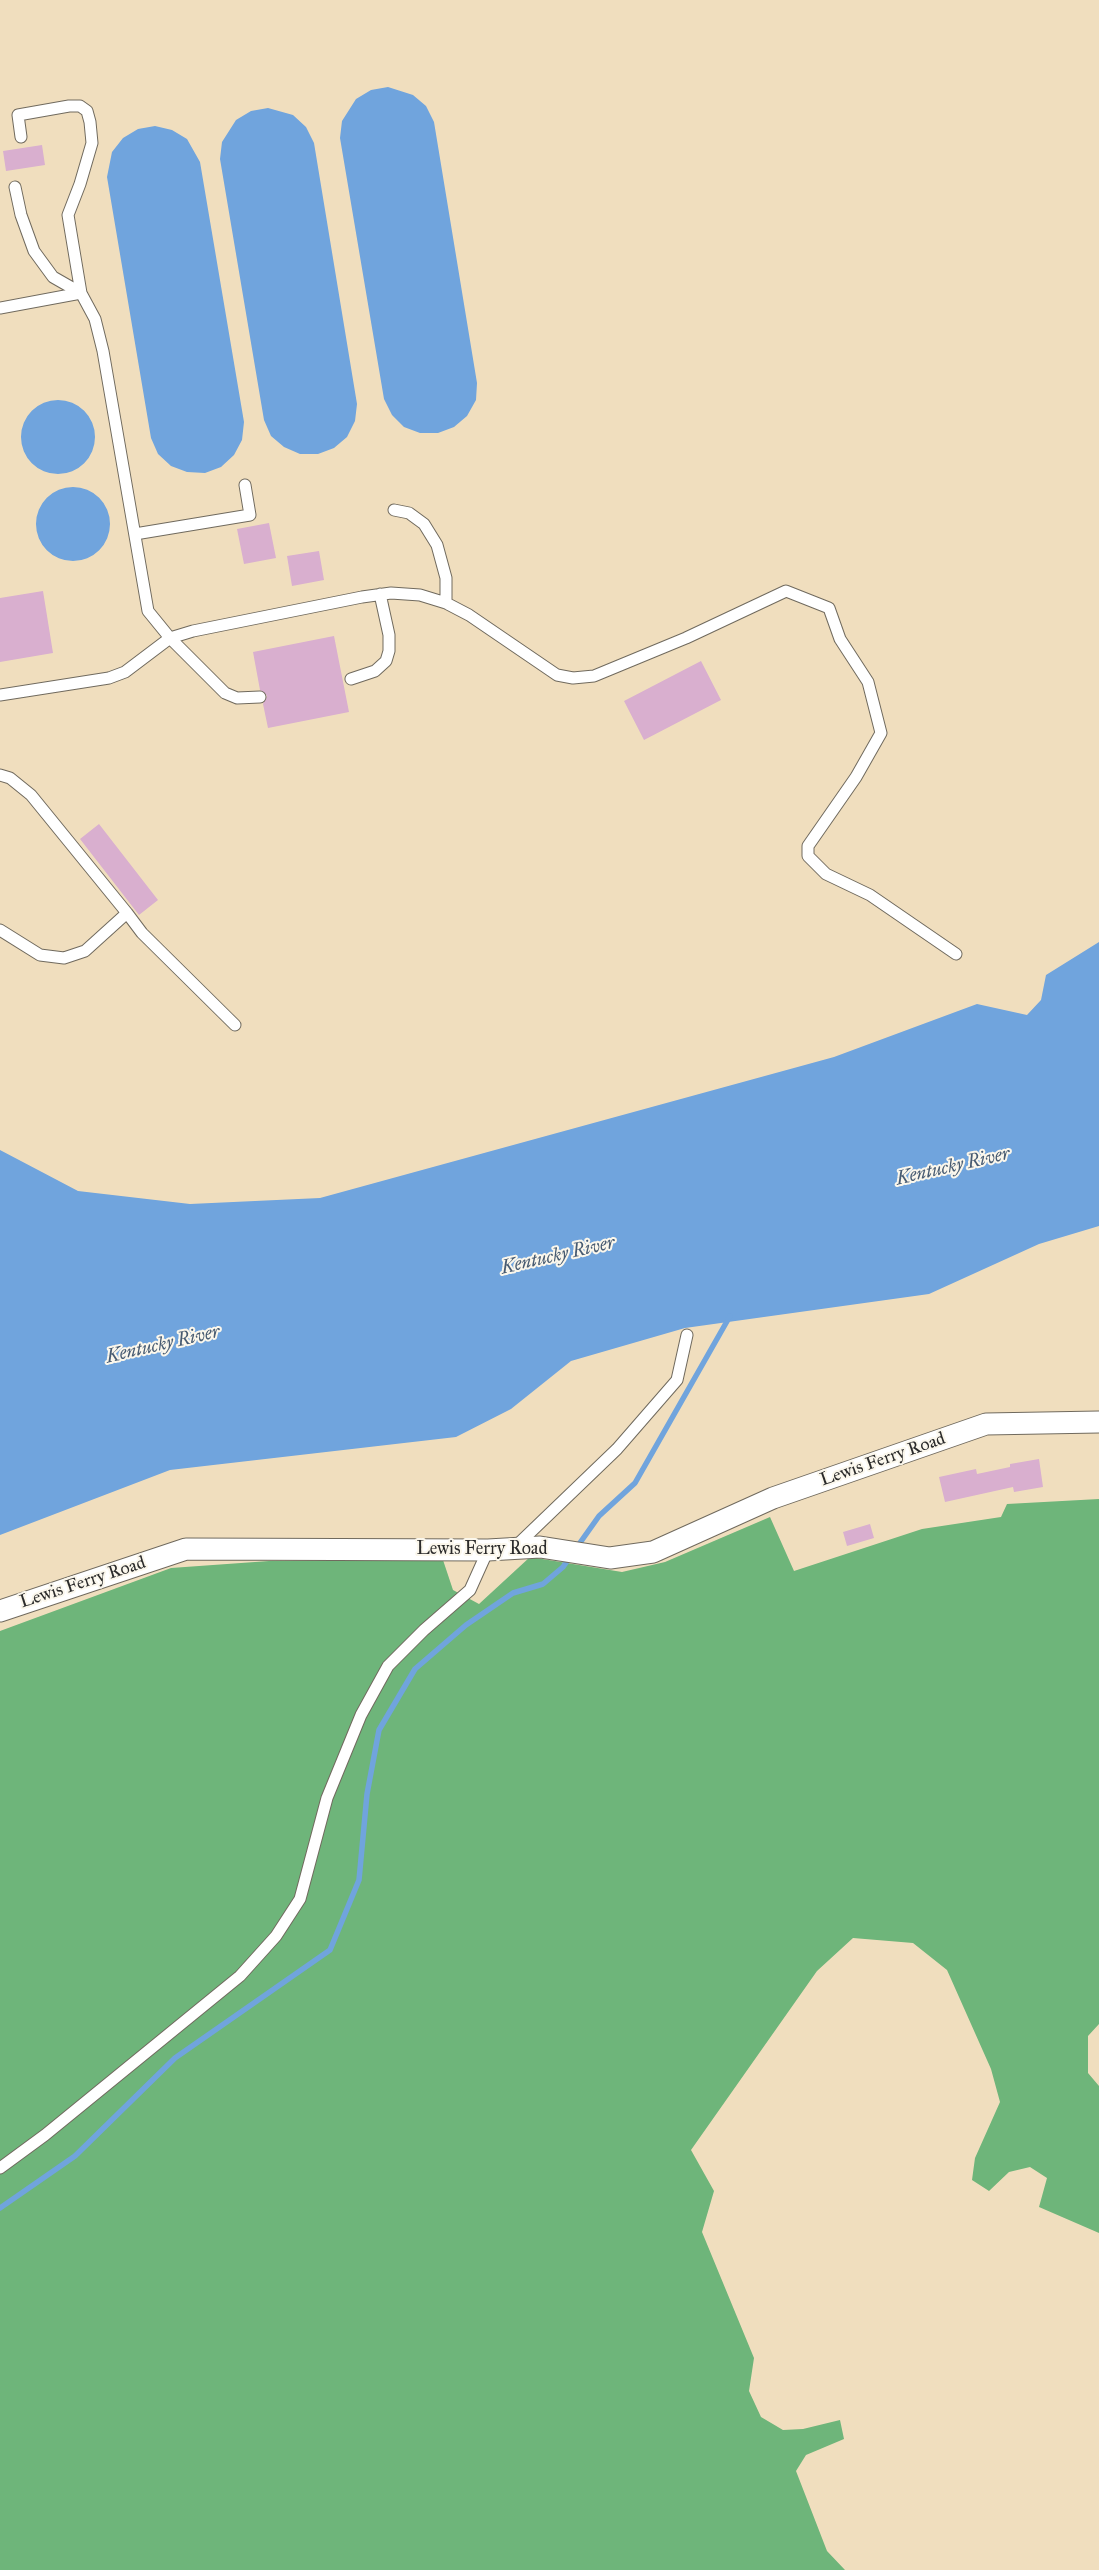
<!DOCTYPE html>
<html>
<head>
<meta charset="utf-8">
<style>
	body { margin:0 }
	canvas { display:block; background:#f0debe }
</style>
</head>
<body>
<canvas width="1099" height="2570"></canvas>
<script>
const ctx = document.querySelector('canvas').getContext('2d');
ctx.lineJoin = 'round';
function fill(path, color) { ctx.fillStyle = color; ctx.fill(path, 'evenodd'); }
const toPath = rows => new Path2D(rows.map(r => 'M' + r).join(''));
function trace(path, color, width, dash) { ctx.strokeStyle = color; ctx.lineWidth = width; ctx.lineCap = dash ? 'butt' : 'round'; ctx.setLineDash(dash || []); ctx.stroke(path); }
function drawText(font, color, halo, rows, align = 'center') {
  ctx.font = font + ' "IM FELL Great Primer",serif'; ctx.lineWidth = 4; ctx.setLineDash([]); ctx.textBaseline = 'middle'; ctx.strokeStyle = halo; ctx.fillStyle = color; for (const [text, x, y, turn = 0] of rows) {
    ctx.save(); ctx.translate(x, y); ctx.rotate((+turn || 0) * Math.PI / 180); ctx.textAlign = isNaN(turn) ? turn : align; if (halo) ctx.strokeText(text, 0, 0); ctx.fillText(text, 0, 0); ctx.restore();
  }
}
const forest = toPath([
	[1099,1499,1099,2024,1088,2036,1088,2073,1099,2086,1099,2233,1039,2207,1047,2178,1030,2167,1009,2172,989,2191,972,2180,975,2158,1000,2102,991,2069,947,1970,913,1943,853,1938,817,1971,691,2150,714,2191,702,2232,754,2358,749,2391,761,2417,783,2430,803,2429,840,2420,844,2439,806,2455,796,2471,827,2551,845,2570,0,2570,0,1631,171,1568,269,1561,443,1560,453,1590,479,1604,530,1557,622,1572,665,1562,770,1517,794,1571,922,1529,1001,1517,1007,1504]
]);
const water = toPath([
	[388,87,413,95,426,106,434,122,477,383,476,400,467,416,454,427,438,433,420,433,404,427,392,415,384,399,340,138,342,121,356,99,371,90],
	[268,108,293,115,306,127,314,143,357,404,355,421,347,437,334,448,318,454,300,454,284,447,271,436,264,420,220,159,222,142,236,120,251,111],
	[155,126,172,130,187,139,200,162,244,422,242,440,234,455,221,467,205,473,187,472,171,466,158,454,151,438,107,177,112,152,123,138,138,129],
	'21 437a37 37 0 1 1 74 0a37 37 0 1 1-74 0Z',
	'36 524a37 37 0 1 1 74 0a37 37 0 1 1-74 0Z',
	[1099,942,1099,1226,1039,1244,929,1294,685,1328,571,1361,511,1409,456,1437,170,1470,0,1535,0,1150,78,1191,190,1204,320,1198,834,1057,977,1004,1027,1015,1041,1000,1046,975]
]);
const stream = toPath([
	[577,1547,599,1516,635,1483,730,1316],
	[0,2208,75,2156,175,2058,330,1950,359,1880,367,1794,379,1730,415,1669,466,1625,513,1593,543,1584,563,1567,570,1557]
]);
const building = toPath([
	[42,145,45,165,6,171,3,151],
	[269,523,276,558,244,564,237,529],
	[319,551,324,580,292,586,287,556],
	[43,591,53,653,0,662,0,598],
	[334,636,349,712,268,728,263,704,267,696,260,690,253,652],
	[701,661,721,700,644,740,624,701],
	[99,824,158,900,139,915,80,839],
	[1039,1459,1043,1487,1014,1492,1013,1487,945,1502,939,1477,976,1469,977,1474,1010,1467,1010,1464],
	[870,1524,874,1538,847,1546,843,1532]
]);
const service = toPath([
	[15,187,21,215,34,251,53,277,81,293,95,319,103,351,148,611,170,638,225,693,237,698,260,697],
	[0,308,81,293,68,215,80,184,92,143,90,122,87,111,80,106,69,106,18,115,21,137],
	[394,510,409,513,424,524,437,545,446,578,446,603],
	[135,534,250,515,245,485],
	[351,679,375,671,386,661,389,651,389,635,380,594],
	[0,695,109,678,125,672,170,638,193,631,362,597,391,593,420,595,446,603,469,615,557,675,573,678,594,676,686,638,786,591,829,608,840,639,868,682,881,733,856,777,808,846,808,856,826,874,870,895,956,954],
	[0,775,10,778,31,795,127,913],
	[0,930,40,955,64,958,85,951,127,913,142,933,235,1025],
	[514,1548,617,1449,677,1380,687,1335],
	[0,2168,45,2135,240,1976,276,1936,300,1899,327,1798,361,1715,388,1666,424,1630,470,1590,488,1550]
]);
const minor = toPath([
	[0,1611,186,1549,488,1550,540,1547,610,1558,653,1552,773,1498,986,1424,1099,1422]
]);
const streetNames = [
	["Lewis Ferry Road",883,1460,-19],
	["Lewis Ferry Road",482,1550],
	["Lewis Ferry Road",83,1583,-18]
];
const waterNames = [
	["Kentucky River",953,1167,-13],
	["Kentucky River",558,1256,-13],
	["Kentucky River",163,1345,-13]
];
fill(forest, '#6eb57a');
fill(water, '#70a4dd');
trace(stream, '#70a4dd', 5.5);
fill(building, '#d9afcf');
trace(service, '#706a5e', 13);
trace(minor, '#706a5e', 23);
trace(service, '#fff', 11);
trace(minor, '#fff', 21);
drawText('18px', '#2b2b2b', '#fbf7ec', streetNames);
drawText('italic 19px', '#475b72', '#fbf7ec', waterNames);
</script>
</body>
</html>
